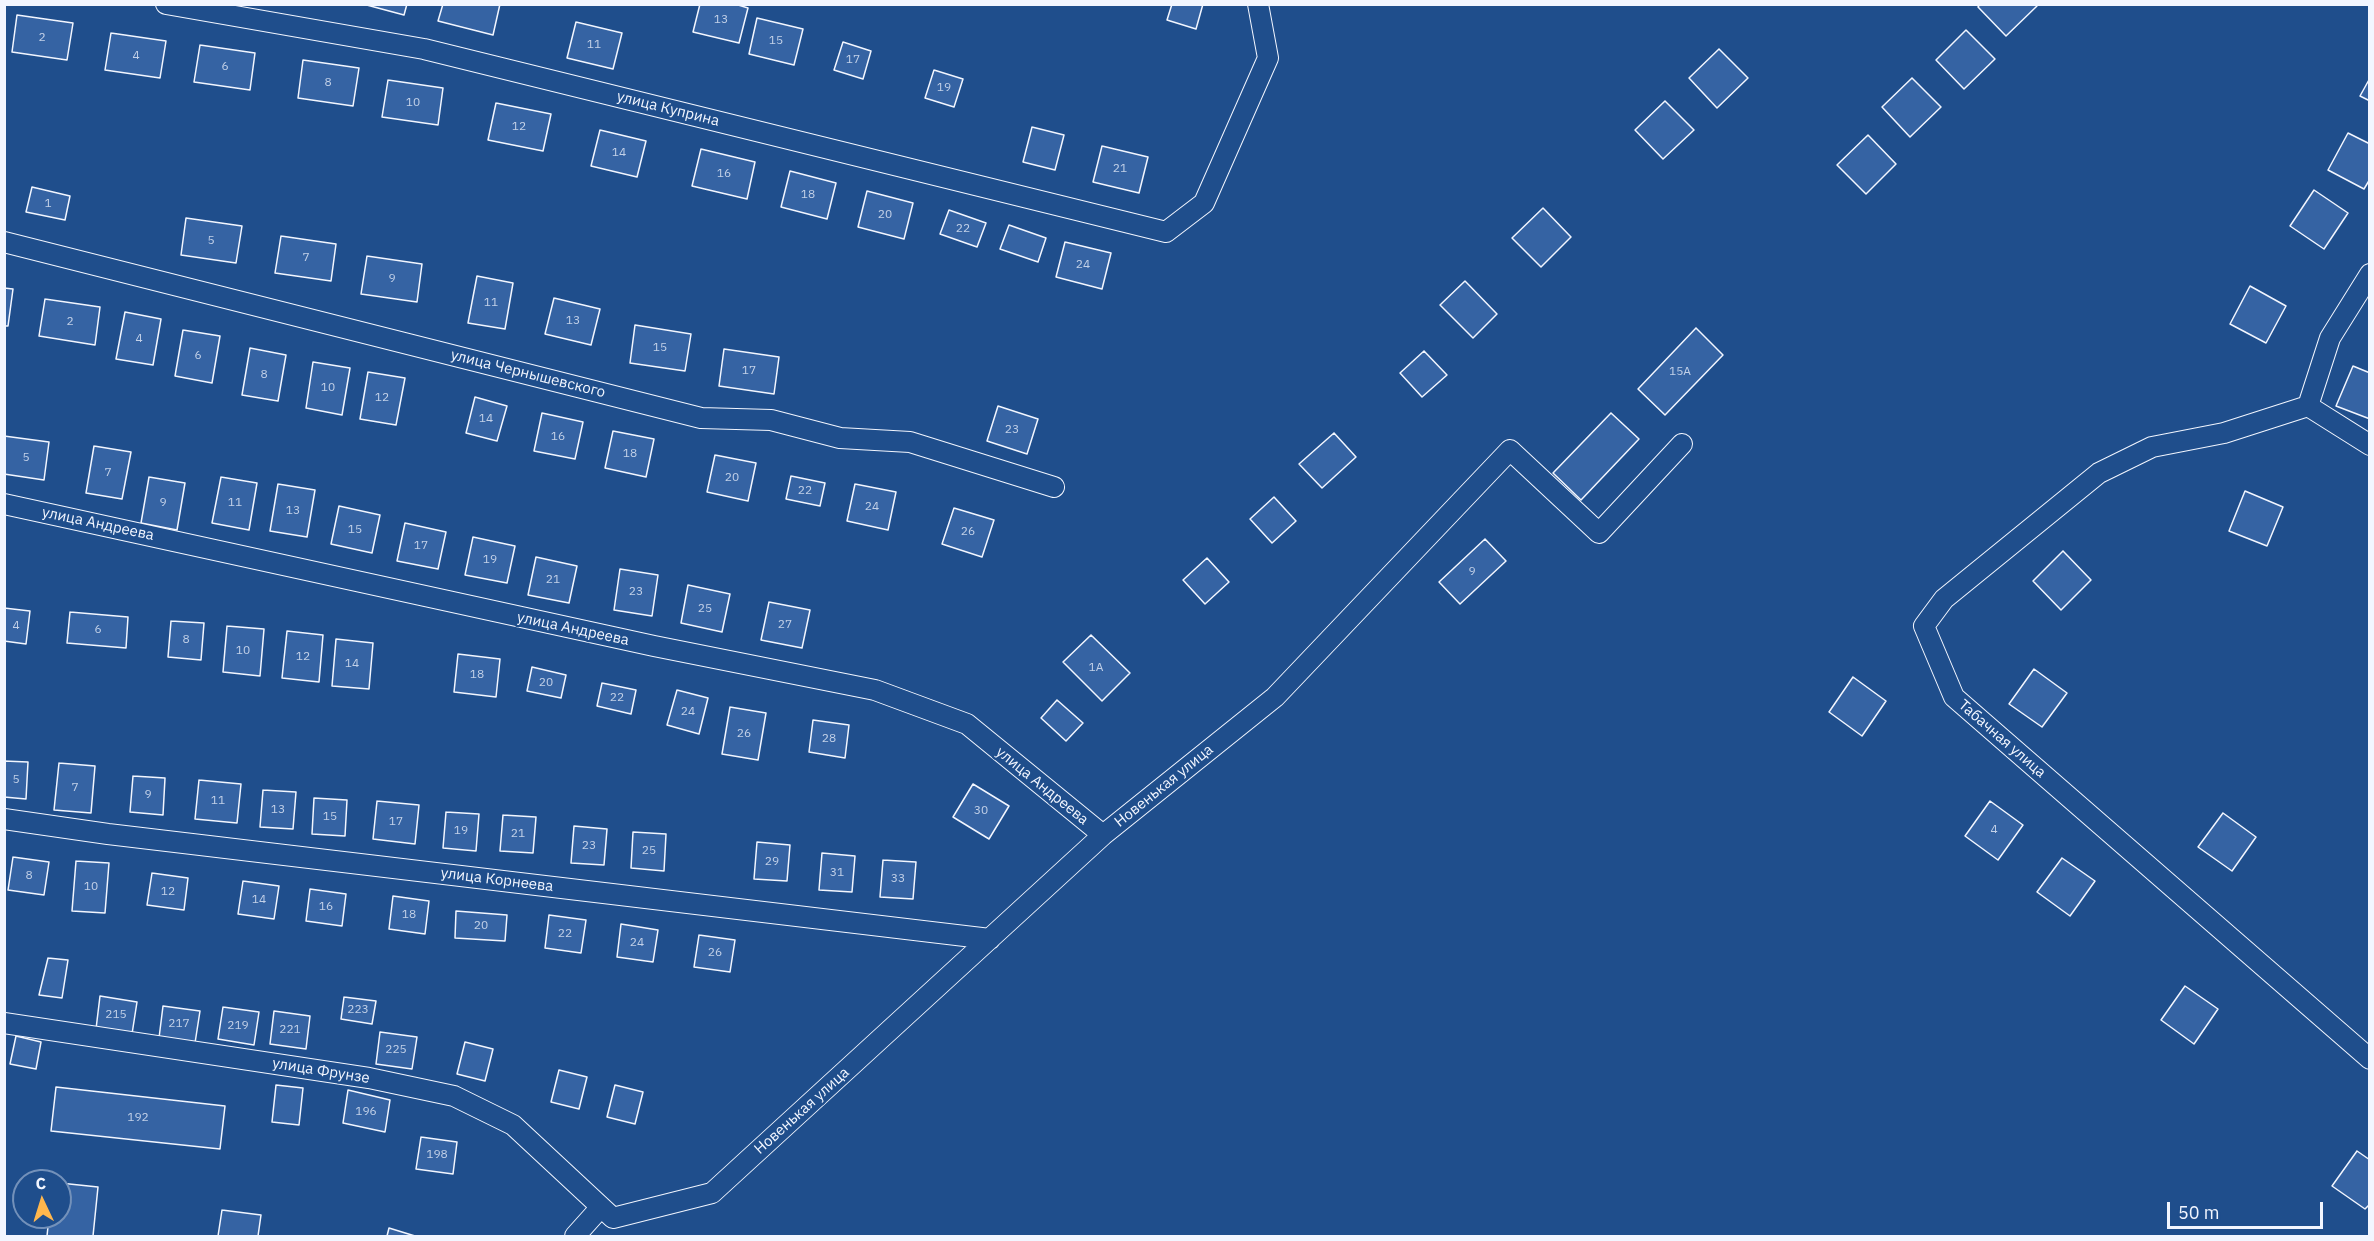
<!DOCTYPE html>
<html>
<head>
<meta charset="utf-8">
<style>
	body { margin:0 }
	#map { position:relative; width:2374px; height:1241px; overflow:hidden; background:#1f4e8c; font-family:"IBM Plex Sans",sans-serif }
	canvas { display:block }
	.frame { position:absolute; inset:0; border:6px solid #f2f6ff; pointer-events:none }
	.north { position:absolute; left:12px; top:1169px; width:60px; height:60px; box-sizing:border-box; background:#1f4e8c; border:2px solid #7391ba; border-radius:50%; rotate:356deg; font-size:16px; font-weight:700; line-height:24px; text-align:center; color:#f2f6ff }
	.north::after { content:''; display:block; margin:auto; width:21px; height:27px; background:#ffb74d; clip-path:polygon(50% 0,100% 100%,50% 72%,0 100%) }
	.scale { position:absolute; left:2167px; top:1202px; width:156px; height:27px; box-sizing:border-box; border:3px solid #f2f6ff; border-top:0; padding-left:8px; font-size:18px; line-height:21px; white-space:nowrap; color:#f2f6ff; -webkit-text-stroke:4px #1f4e8c; paint-order:stroke }
</style>
</head>
<body>
<div id="map">
<canvas width="2374" height="1241"></canvas>
<div class="frame"></div>
<div class="north">С</div>
<div class="scale">50 m</div>
</div>
<script>
const ctx = document.querySelector('canvas').getContext('2d');
ctx.lineJoin = 'round';
function fill(path, color) { ctx.fillStyle = color; ctx.fill(path, 'evenodd'); }
const toPath = rows => new Path2D(rows.map(r => 'M' + r).join(''));
function trace(path, color, width, dash) { ctx.strokeStyle = color; ctx.lineWidth = width; ctx.lineCap = dash ? 'butt' : 'round'; ctx.setLineDash(dash || []); ctx.stroke(path); }
function drawText(font, color, halo, rows, align = 'center') {
  ctx.font = font + ' "IBM Plex Sans",sans-serif'; ctx.lineWidth = 4.5; ctx.setLineDash([]); ctx.textBaseline = 'middle'; ctx.strokeStyle = halo; ctx.fillStyle = color; for (const [text, x, y, turn = 0] of rows) {
    ctx.save(); ctx.translate(x, y); ctx.rotate((+turn || 0) * Math.PI / 180); ctx.textAlign = isNaN(turn) ? turn : align; if (halo) ctx.strokeText(text, 0, 0); ctx.fillText(text, 0, 0); ctx.restore();
  }
}
const building = toPath([
	[363,4,407,4,404,15,363,4],
	[443,4,500,4,493,35,438,21,443,4],
	[700,4,735,4,748,8,739,43,693,32,700,4],
	[1172,4,1203,4,1196,29,1167,20,1172,4],
	[1980,4,2035,4,2037,6,2006,36,1978,7,1980,4],
	[17,15,73,23,67,60,12,52,17,15],
	[757,18,803,29,794,65,749,54,757,18],
	[576,22,622,33,613,69,567,58,576,22],
	[1966,30,1995,59,1964,89,1936,60,1966,30],
	[111,33,166,41,160,78,105,70,111,33],
	[843,42,871,51,863,79,834,70,843,42],
	[200,45,255,53,250,90,194,82,200,45],
	[1719,49,1748,78,1717,108,1689,78,1719,49],
	[303,60,359,68,353,106,298,98,303,60],
	[934,70,963,79,954,107,925,98,934,70],
	[1912,78,1941,107,1910,137,1882,107,1912,78],
	[2370,78,2370,101,2360,96,2370,78],
	[388,80,443,88,438,125,382,117,388,80],
	[1665,101,1694,130,1663,159,1635,130,1665,101],
	[496,103,551,114,543,151,488,140,496,103],
	[1032,127,1064,135,1055,170,1023,162,1032,127],
	[600,130,646,141,637,177,591,166,600,130],
	[2348,133,2370,144,2370,179,2364,189,2328,170,2348,133],
	[1868,135,1896,164,1866,194,1837,165,1868,135],
	[1102,146,1148,157,1139,193,1093,182,1102,146],
	[701,149,755,162,747,199,692,186,701,149],
	[790,171,836,183,827,219,781,207,790,171],
	[32,187,70,196,65,220,26,212,32,187],
	[2314,190,2348,213,2324,249,2290,226,2314,190],
	[867,191,913,203,904,239,858,227,867,191],
	[1543,208,1571,237,1541,267,1512,238,1543,208],
	[949,210,986,223,977,247,940,234,949,210],
	[186,218,242,226,236,263,181,255,186,218],
	[1009,225,1046,238,1038,262,1000,249,1009,225],
	[281,236,336,244,331,281,275,273,281,236],
	[1065,242,1111,253,1102,289,1056,277,1065,242],
	[367,256,422,264,417,302,361,294,367,256],
	[477,276,513,283,505,329,468,323,477,276],
	[1465,281,1497,314,1473,338,1440,305,1465,281],
	[2250,286,2286,306,2266,343,2230,324,2250,286],
	[4,288,13,289,8,326,4,326,4,288],
	[554,298,600,309,591,345,545,334,554,298],
	[45,299,100,307,95,345,39,336,45,299],
	[125,312,161,319,153,365,116,359,125,312],
	[635,325,691,334,685,371,630,363,635,325],
	[1696,328,1723,355,1665,415,1638,389,1696,328],
	[183,330,220,336,212,383,175,376,183,330],
	[250,348,286,355,278,401,242,395,250,348],
	[724,349,779,357,774,394,719,386,724,349],
	[1424,351,1447,375,1422,397,1400,373,1424,351],
	[313,362,350,368,342,415,306,408,313,362],
	[2353,366,2370,373,2370,419,2336,406,2353,366],
	[368,372,405,378,396,425,360,419,368,372],
	[475,397,507,406,497,441,466,433,475,397],
	[998,406,1038,419,1027,454,987,441,998,406],
	[542,413,583,422,575,459,534,451,542,413],
	[1611,413,1639,439,1581,500,1553,473,1611,413],
	[613,431,654,439,646,477,605,468,613,431],
	[1334,433,1356,457,1322,488,1299,464,1334,433],
	[4,436,49,442,44,480,4,474,4,436],
	[94,446,131,452,122,499,86,493,94,446],
	[715,455,756,463,748,501,707,492,715,455],
	[791,476,825,483,820,506,786,499,791,476],
	[149,477,185,483,177,530,141,523,149,477],
	[221,477,257,483,249,530,212,523,221,477],
	[278,484,315,490,307,537,270,531,278,484],
	[855,484,896,492,888,530,847,521,855,484],
	[2245,491,2283,507,2267,546,2229,531,2245,491],
	[1274,497,1296,521,1272,543,1250,519,1274,497],
	[339,506,380,515,372,553,331,544,339,506],
	[954,508,994,520,982,557,942,544,954,508],
	[405,523,446,532,438,569,397,561,405,523],
	[473,537,515,546,507,583,465,575,473,537],
	[1485,539,1506,561,1460,604,1439,582,1485,539],
	[2063,551,2091,580,2061,610,2033,581,2063,551],
	[536,557,577,566,569,603,528,595,536,557],
	[1207,558,1229,582,1205,604,1183,580,1207,558],
	[620,569,658,575,652,616,614,610,620,569],
	[688,585,730,594,722,632,681,623,688,585],
	[769,602,810,610,802,648,761,640,769,602],
	[4,608,30,611,26,644,4,641,4,608],
	[70,612,128,617,126,648,67,643,70,612],
	[171,621,204,623,201,660,168,657,171,621],
	[227,626,264,629,260,676,223,672,227,626],
	[287,631,323,635,319,682,282,678,287,631],
	[1091,635,1130,673,1102,701,1063,662,1091,635],
	[336,639,373,643,369,689,332,686,336,639],
	[458,654,500,659,496,697,454,692,458,654],
	[532,667,566,675,561,698,527,691,532,667],
	[2034,669,2067,693,2042,727,2009,704,2034,669],
	[1853,677,1886,701,1862,736,1829,712,1853,677],
	[602,683,636,690,631,714,597,706,602,683],
	[677,690,708,698,699,734,667,725,677,690],
	[1057,700,1083,723,1066,741,1041,718,1057,700],
	[730,707,766,713,758,760,722,754,730,707],
	[813,720,849,725,845,758,809,752,813,720],
	[4,761,28,762,26,799,4,797,4,761],
	[59,763,95,766,91,813,54,810,59,763],
	[133,776,165,778,163,815,130,812,133,776],
	[199,780,241,784,237,823,195,819,199,780],
	[973,784,1009,806,989,839,953,817,973,784],
	[263,790,296,792,293,829,260,827,263,790],
	[314,798,347,800,345,836,312,834,314,798],
	[377,801,419,805,415,844,373,839,377,801],
	[1990,801,2023,825,1998,860,1965,836,1990,801],
	[446,812,479,814,476,851,443,848,446,812],
	[2223,813,2256,837,2232,871,2198,847,2223,813],
	[503,815,536,817,533,853,500,851,503,815],
	[574,826,607,829,604,865,571,863,574,826],
	[633,832,666,834,664,871,631,868,633,832],
	[757,842,790,845,787,881,754,879,757,842],
	[822,853,855,856,852,892,819,890,822,853],
	[13,857,49,862,44,895,8,890,13,857],
	[2062,858,2095,881,2070,916,2037,892,2062,858],
	[883,860,916,862,913,899,880,897,883,860],
	[76,861,109,863,105,913,72,911,76,861],
	[152,873,188,878,184,910,147,905,152,873],
	[243,881,279,886,274,919,238,914,243,881],
	[310,889,346,894,342,926,306,921,310,889],
	[393,896,429,901,425,934,389,929,393,896],
	[456,911,507,915,505,941,455,938,456,911],
	[549,915,586,920,581,953,545,948,549,915],
	[621,924,658,930,653,962,617,957,621,924],
	[699,935,735,940,730,972,694,967,699,935],
	[48,958,68,960,62,998,39,995,48,958],
	[2185,986,2218,1009,2194,1044,2161,1020,2185,986],
	[100,996,137,1002,132,1034,96,1029,100,996],
	[344,997,376,1001,372,1024,341,1019,344,997],
	[163,1006,200,1011,195,1043,159,1038,163,1006],
	[223,1007,259,1012,254,1045,218,1039,223,1007],
	[274,1011,310,1016,306,1049,270,1044,274,1011],
	[380,1032,417,1037,412,1069,376,1064,380,1032],
	[16,1036,41,1042,36,1069,10,1064,16,1036],
	[465,1042,493,1049,485,1081,457,1074,465,1042],
	[559,1070,587,1077,579,1109,551,1102,559,1070],
	[276,1085,303,1088,299,1125,272,1122,276,1085],
	[615,1085,643,1092,635,1124,607,1117,615,1085],
	[56,1087,225,1106,220,1149,51,1131,56,1087],
	[348,1090,390,1100,385,1132,343,1123,348,1090],
	[421,1137,457,1142,453,1174,416,1169,421,1137],
	[2357,1151,2370,1160,2370,1204,2365,1209,2332,1186,2357,1151],
	[60,1183,98,1187,93,1236,47,1236,49,1217,60,1217,60,1183],
	[222,1210,261,1215,258,1236,218,1236,222,1210],
	[389,1228,415,1236,387,1236,389,1228]
]);
const minor = toPath([
	[166,4,424,49,1166,232,1204,203,1268,58,1258,4],
	[4,242,701,418,771,420,840,438,910,442,1054,487],
	[2370,274,2330,338,2308,406,2370,445],
	[2308,406,2224,433,2152,447,2099,473,1944,599,1924,626,1954,697,2370,1059],
	[4,504,654,646,875,690,967,724,1103,835],
	[4,819,108,834,990,939],
	[4,1023,369,1078,454,1096,513,1125,613,1218,712,1193,1103,835,1275,697,1510,450,1599,533,1682,444],
	[575,1236,601,1207]
]);
const numberNames = [
	["13",721,20],
	["2",42,38],
	["15",776,41],
	["11",594,45],
	["4",136,56],
	["17",853,60],
	["6",225,67],
	["8",328,83],
	["19",944,88],
	["10",413,103],
	["12",519,127],
	["14",619,153],
	["21",1120,169],
	["16",724,174],
	["18",808,195],
	["1",48,204],
	["20",885,215],
	["22",963,229],
	["5",211,241],
	["7",306,258],
	["24",1083,265],
	["9",392,279],
	["11",491,303],
	["13",573,321],
	["2",70,322],
	["4",139,339],
	["15",660,348],
	["6",198,356],
	["17",749,371],
	["15А",1680,372],
	["8",264,375],
	["10",328,388],
	["12",382,398],
	["14",486,419],
	["23",1012,430],
	["16",558,437],
	["18",630,454],
	["5",26,458],
	["7",108,473],
	["20",732,478],
	["22",805,491],
	["9",163,503],
	["11",235,503],
	["24",872,507],
	["13",293,511],
	["15",355,530],
	["26",968,532],
	["17",421,546],
	["19",490,560],
	["9",1472,572],
	["21",553,580],
	["23",636,592],
	["25",705,609],
	["27",785,625],
	["4",16,626],
	["6",98,630],
	["8",186,640],
	["10",243,651],
	["12",303,657],
	["14",352,664],
	["1А",1096,668],
	["18",477,675],
	["20",546,683],
	["22",617,698],
	["24",688,712],
	["26",744,734],
	["28",829,739],
	["5",16,780],
	["7",75,788],
	["9",148,795],
	["11",218,801],
	["13",278,810],
	["30",981,811],
	["15",330,817],
	["17",396,822],
	["4",1994,830],
	["19",461,831],
	["21",518,834],
	["23",589,846],
	["25",649,851],
	["29",772,862],
	["31",837,873],
	["8",29,876],
	["33",898,879],
	["10",91,887],
	["12",168,892],
	["14",259,900],
	["16",326,907],
	["18",409,915],
	["20",481,926],
	["22",565,934],
	["24",637,943],
	["26",715,953],
	["223",358,1010],
	["215",116,1015],
	["217",179,1024],
	["219",238,1026],
	["221",290,1030],
	["225",396,1050],
	["196",366,1112],
	["192",138,1118],
	["198",437,1155]
];
const streetNames = [
	["улица Куприна",668,109,14],
	["улица Чернышевского",528,374,14],
	["улица Андреева",98,524,12],
	["улица Андреева",573,629,12],
	["Табачная улица",2002,739,41],
	["улица Андреева",1042,786,39],
	["Новенькая улица",1164,786,-39],
	["улица Корнеева",497,880,7],
	["улица Фрунзе",321,1071,9],
	["Новенькая улица",802,1111,-42]
];
fill(building, '#3563a3');
trace(building, '#f2f6ff', 1.5);
trace(minor, '#f2f6ff', 22);
trace(minor, '#1f4e8c', 20);
drawText('12px', '#c3d1e8', null, numberNames);
drawText('15px', '#f2f6ff', '#1f4e8c', streetNames);
</script>
</body>
</html>
